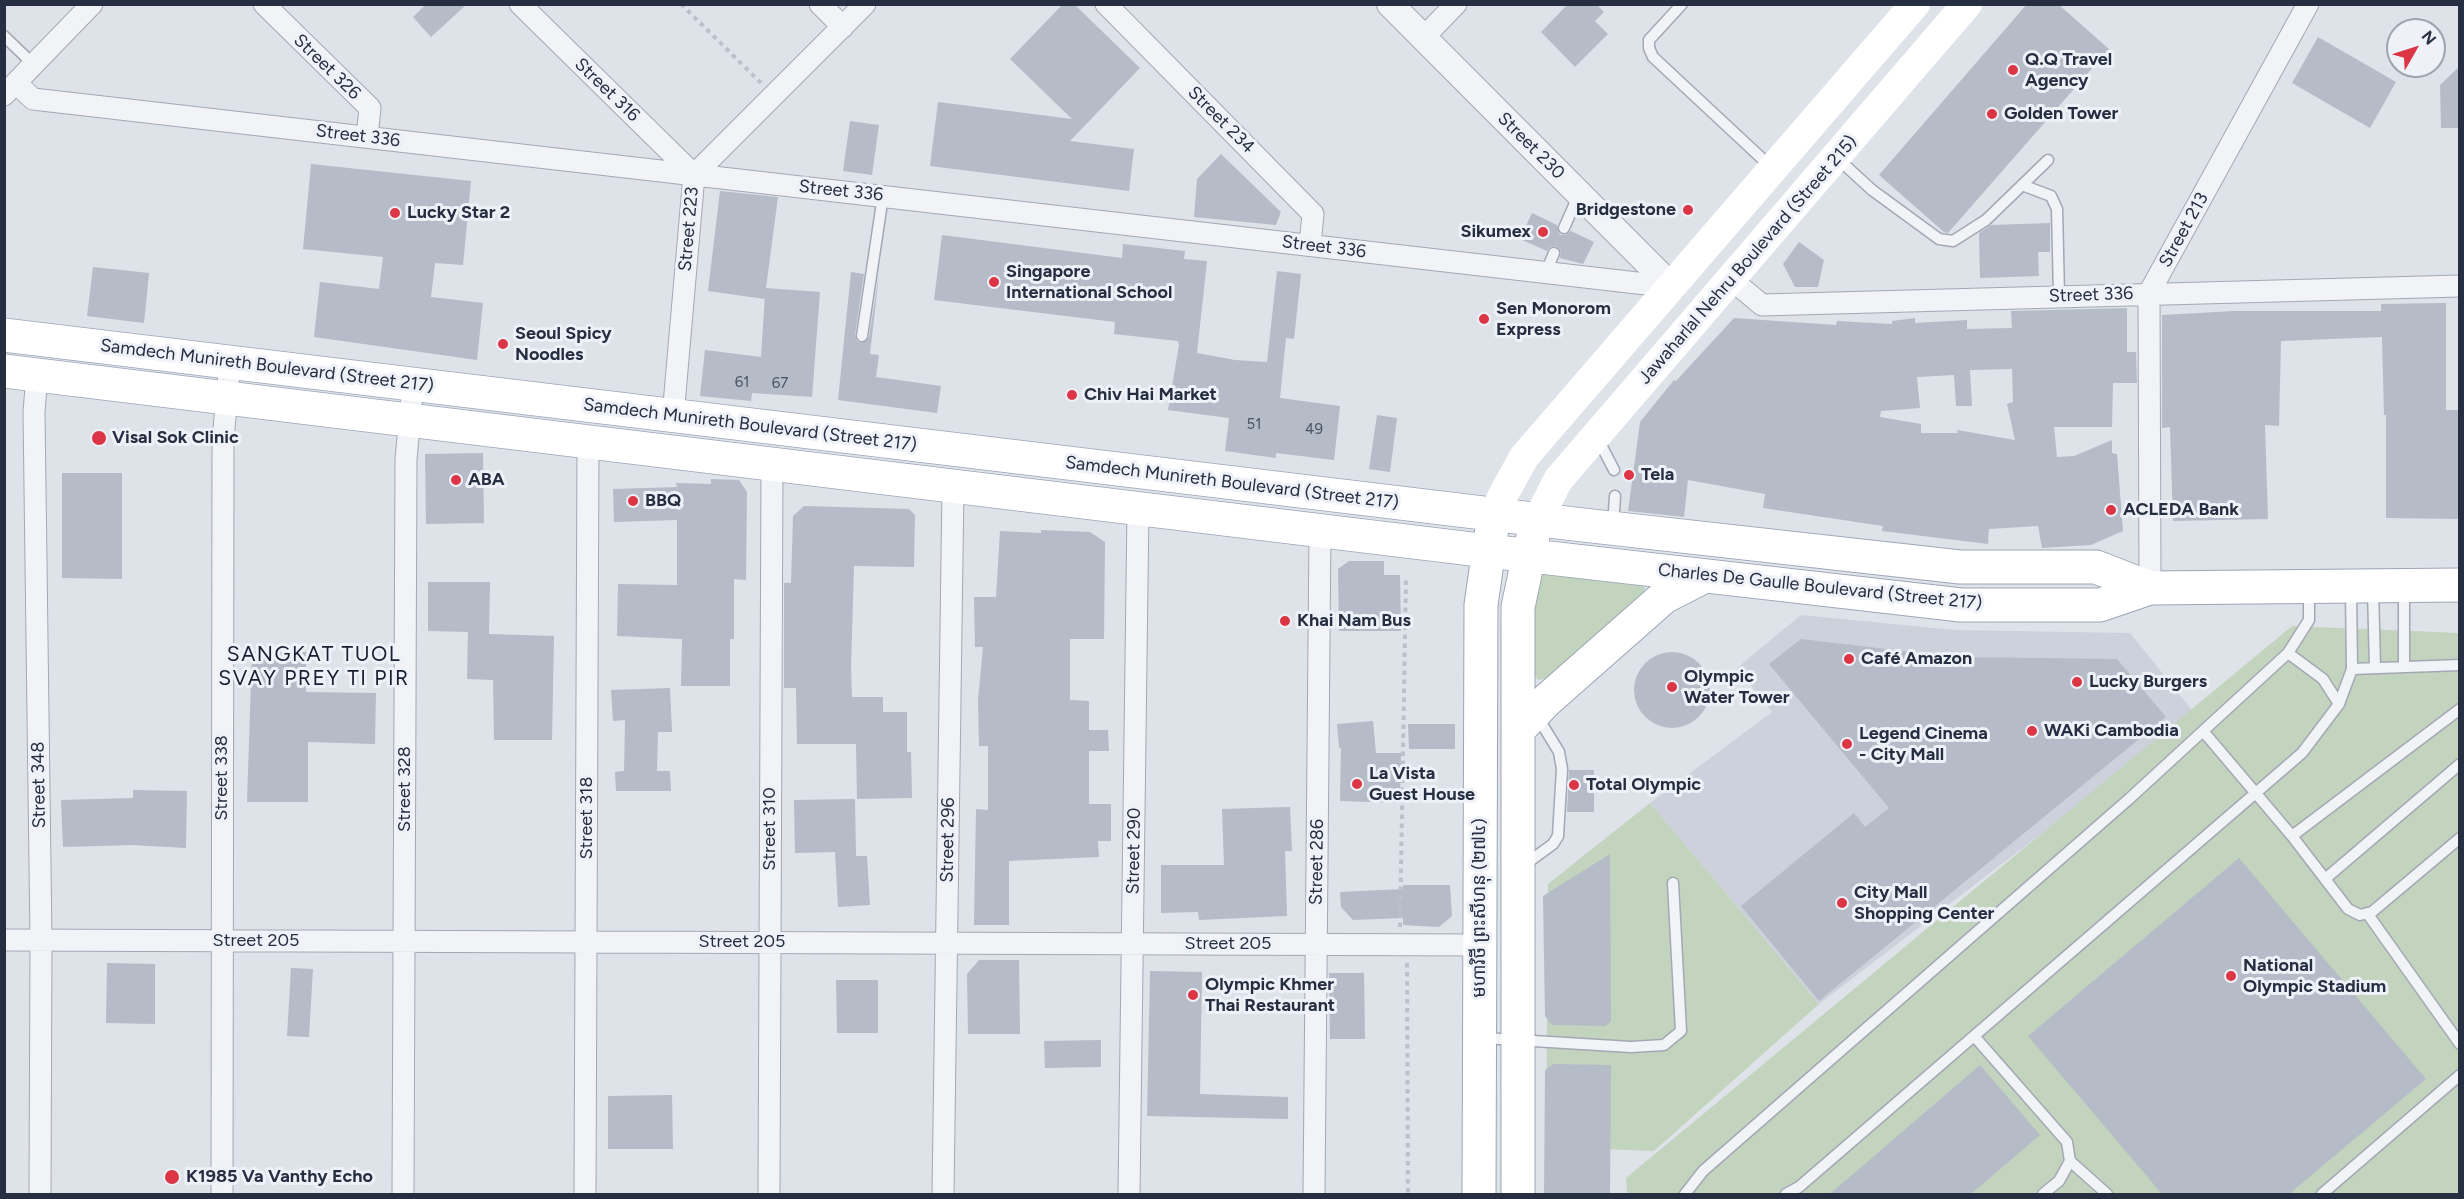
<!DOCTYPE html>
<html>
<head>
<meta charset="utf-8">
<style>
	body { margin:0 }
	#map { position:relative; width:2464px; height:1199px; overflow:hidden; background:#dee2e9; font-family:Figtree,sans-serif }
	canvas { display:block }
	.frame { position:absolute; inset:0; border:6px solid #262e42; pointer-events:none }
	.north { position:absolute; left:2386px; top:18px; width:60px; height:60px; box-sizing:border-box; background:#eef1f7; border:2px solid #9ea3af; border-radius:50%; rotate:51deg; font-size:16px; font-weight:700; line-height:24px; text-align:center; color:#262e42 }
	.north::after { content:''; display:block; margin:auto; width:21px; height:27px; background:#dc3545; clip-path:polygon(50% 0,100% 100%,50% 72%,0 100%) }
</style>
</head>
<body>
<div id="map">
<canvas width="2464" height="1199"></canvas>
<div class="frame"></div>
<div class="north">N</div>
</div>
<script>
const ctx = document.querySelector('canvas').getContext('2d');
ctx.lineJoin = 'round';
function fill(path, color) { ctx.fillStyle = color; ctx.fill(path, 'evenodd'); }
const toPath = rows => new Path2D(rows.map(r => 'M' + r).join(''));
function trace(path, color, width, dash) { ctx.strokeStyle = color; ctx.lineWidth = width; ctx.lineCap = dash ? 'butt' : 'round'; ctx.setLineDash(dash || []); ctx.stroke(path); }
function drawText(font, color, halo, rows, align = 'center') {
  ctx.font = font + ' Figtree,"Noto Sans Khmer",sans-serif'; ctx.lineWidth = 6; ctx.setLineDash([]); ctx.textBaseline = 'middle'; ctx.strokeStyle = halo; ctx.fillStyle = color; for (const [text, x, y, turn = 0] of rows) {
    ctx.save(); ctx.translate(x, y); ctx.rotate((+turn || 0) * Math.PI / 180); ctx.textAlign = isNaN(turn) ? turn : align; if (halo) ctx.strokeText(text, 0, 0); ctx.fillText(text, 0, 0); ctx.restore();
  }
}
const built = toPath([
	[1801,615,1954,630,2130,633,2196,715,1819,1004,1650,803,1772,712,1737,668]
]);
const green = toPath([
	[1537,572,1634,581,1645,587,1643,597,1550,678,1538,680,1530,669],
	[2292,626,2459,633,2459,1194,1627,1194,1626,1178],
	[1650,803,1819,1004,1654,1151,1546,1147,1548,884]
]);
const building = toPath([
	[426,4,467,4,431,37,413,17],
	[1063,4,1074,4,1140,68,1070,141,1134,149,1129,191,930,166,938,102,1072,119,1010,59],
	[1568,4,1596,4,1604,12,1595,21,1608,34,1575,67,1541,32],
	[2027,4,2058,4,2109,49,1948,233,1944,232,1879,175],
	[2318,37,2396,82,2370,128,2292,83],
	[2460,66,2460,128,2441,128,2440,85],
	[850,121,879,125,872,175,843,171],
	[1221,154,1281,212,1276,225,1194,217,1197,179],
	[311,164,471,181,463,265,435,263,431,297,483,303,477,360,314,337,320,282,379,289,383,257,303,249],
	[720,191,778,197,766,288,820,292,812,397,752,393,751,401,700,396,705,350,761,357,765,295,765,299,708,291],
	[1532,213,1557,225,1560,235,1565,235,1571,231,1594,242,1583,264,1560,258,1561,251,1556,246,1550,247,1547,251,1520,239],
	[2050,223,2050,252,2038,252,2039,276,1980,278,1979,233,1991,225],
	[942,235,1122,258,1123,244,1185,251,1184,259,1207,261,1197,353,1235,360,1267,362,1277,271,1301,274,1294,339,1286,338,1280,398,1340,406,1334,460,1276,453,1276,458,1225,451,1229,418,1168,410,1179,345,1178,341,1114,334,1115,322,934,300],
	[1799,242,1824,260,1818,287,1795,287,1783,264],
	[93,267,149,273,144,323,87,316],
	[851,272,864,274,855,335,857,341,861,343,869,337,879,275,870,354,879,355,876,377,941,386,937,413,838,400],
	[2446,303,2446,410,2460,410,2460,519,2386,518,2386,415,2384,415,2382,337,2281,341,2279,426,2265,425,2268,519,2173,521,2170,427,2162,428,2162,315,2234,311,2381,311,2381,304],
	[2127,308,2127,352,2136,352,2137,383,2113,383,2112,427,2054,427,2057,457,2074,456,2112,440,2112,453,2117,454,2123,531,2091,545,2042,548,2038,526,1989,529,1988,544,1882,531,1883,526,1763,508,1765,494,1688,480,1684,517,1628,511,1640,422,1674,380,1676,381,1734,318,1836,325,1837,321,1892,324,1892,321,1915,318,1915,323,1967,320,1967,329,2012,328,2011,311],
	[2012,369,2013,402,2007,404,2015,440,1957,430,1958,433,1921,433,1921,424,1880,417,1881,411,1920,408,1917,377,1954,375,1956,406,1972,406,1970,370],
	[1377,415,1397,418,1390,472,1369,469],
	[483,453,484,523,426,524,425,454],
	[62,473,122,473,122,579,62,578],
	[711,479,739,480,747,492,746,580,734,579,734,639,730,639,730,686,681,686,682,639,617,636,618,584,677,585,677,520,614,522,613,489,677,487,676,483,711,484],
	[804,506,909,509,915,515,914,567,854,566,851,667,852,697,883,697,883,712,907,712,907,752,911,752,912,798,857,799,856,744,797,744,796,688,784,688,784,583,791,583,793,516],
	[1041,530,1090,532,1105,542,1104,639,1070,639,1070,700,1089,701,1089,730,1108,730,1109,751,1089,751,1089,804,1111,804,1111,841,1098,841,1099,857,1009,861,1009,925,974,925,976,809,988,810,988,746,979,746,978,700,983,647,975,647,974,597,996,597,1000,531,1041,533],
	[1349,561,1384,561,1384,575,1400,575,1401,631,1339,631,1338,569],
	[428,582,490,582,489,634,554,636,552,740,494,740,493,680,467,679,468,632,428,631],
	[1801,639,1954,657,2117,659,2166,717,1819,1001,1741,906,1854,813,1865,827,1889,808,1769,664],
	[252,651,306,652,306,692,376,693,375,744,308,742,308,802,247,802],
	'1634 690a38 38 0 1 1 76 0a38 38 0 1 1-76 0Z',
	[670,688,672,732,658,732,657,771,670,771,671,791,616,791,615,772,624,771,625,720,613,721,611,690],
	[1373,721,1376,753,1401,753,1400,803,1340,801,1341,748,1339,748,1337,724],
	[1408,724,1455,724,1455,749,1409,749],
	[1569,770,1594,770,1594,812,1567,812],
	[133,790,187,791,186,848,132,845,63,847,61,800,133,798],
	[855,799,856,856,867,856,870,905,838,907,835,852,795,853,794,800],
	[1290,807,1292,851,1285,851,1287,916,1199,920,1198,912,1161,913,1161,865,1224,865,1222,809],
	[1610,854,1611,1021,1606,1026,1552,1025,1545,1016,1543,896],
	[2239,858,2426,1079,2289,1194,2162,1194,2028,1036],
	[1403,885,1450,885,1452,916,1439,927,1403,925,1403,918,1353,920,1341,907,1340,892,1403,889],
	[979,960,1019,960,1020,1034,968,1034,967,974],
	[107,963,155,964,155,1024,106,1023],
	[291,968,313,969,309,1037,287,1036],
	[1150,971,1202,972,1200,1094,1288,1097,1288,1119,1147,1116],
	[1329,973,1364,973,1365,1039,1330,1039],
	[836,980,878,980,878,1033,837,1033],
	[1101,1040,1101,1067,1045,1068,1044,1041],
	[1553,1064,1611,1065,1610,1194,1544,1194,1545,1070],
	[1980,1065,2040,1135,1971,1194,1830,1194],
	[672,1095,673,1149,608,1149,608,1096]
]);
const path = toPath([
	[681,4,761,83],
	[1400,927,1406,577],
	[1407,963,1408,1194]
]);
const service = toPath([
	[1682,4,1649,40,1649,48,1653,57,1771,167],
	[4,36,34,65],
	[1837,158,1872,190,1939,239,1953,241,1986,220,2048,160],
	[2022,185,2051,196,2057,209,2059,295],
	[1564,228,1579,194],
	[1546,272,1554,253],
	[862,336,883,196],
	[1598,439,1614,470],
	[1613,525,1615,496],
	[2404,588,2404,666],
	[2373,590,2375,667],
	[2288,653,2323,679,2339,704],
	[2352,669,2460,665],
	[2203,731,2292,836,2348,909,2360,915,2372,912,2460,838],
	[2292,836,2460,709],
	[1523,866,1553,844,1558,836,1562,769,1559,752,1537,716],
	[2325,879,2460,764],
	[2367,913,2460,1044],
	[1974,1036,2067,1142,2070,1161,2059,1181,2043,1194],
	[1484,1038,1631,1047,1664,1045,1681,1031,1673,883],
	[2070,1161,2107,1194],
	[1685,1194,1703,1171,2129,799,2288,653,2309,620,2309,590],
	[1786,1194,1799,1187,2302,753,2339,704,2352,669,2351,590],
	[2322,1194,2460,1075]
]);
const minor = toPath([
	[264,4,370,108,367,137],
	[520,4,694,175],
	[820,4,843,27],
	[1106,4,1313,214,1310,245],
	[1423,38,1456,4],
	[16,83,33,99,1672,287],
	[4,95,92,4],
	[1732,280,1762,305,2460,286],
	[37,375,34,412,41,940,40,1194],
	[673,416,694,175,865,4],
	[2150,588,2149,293,2308,4],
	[4,940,1480,945],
	[222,1194,223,440,230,362],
	[403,1194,406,459,413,384],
	[585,1194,588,442],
	[769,1194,772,464],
	[943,1194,953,486],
	[1129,1194,1138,508],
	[1314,1194,1320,530]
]);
const tertiary = toPath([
	[1390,4,1672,287]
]);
const secondary = toPath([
	[1495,515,1502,497,1524,457,1915,4],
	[1538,520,1558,480,1967,4]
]);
const primary = toPath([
	[4,335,1583,525,1960,567,2096,567,2150,588],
	[4,371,1488,551,1961,605,2100,605,2150,588,2460,585],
	[1520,728,1547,700,1664,597,1705,576],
	[1479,1194,1481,605,1492,528],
	[1518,1194,1518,607,1533,536]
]);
const markers = [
	[2013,70,6,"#dc3545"],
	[1992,114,6,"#dc3545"],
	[1688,210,6,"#dc3545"],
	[395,213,6,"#dc3545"],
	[1543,232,6,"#dc3545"],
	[994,282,6,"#dc3545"],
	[1484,319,6,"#dc3545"],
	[503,344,6,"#dc3545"],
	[1072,395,6,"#dc3545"],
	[99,438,8,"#dc3545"],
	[1629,475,6,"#dc3545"],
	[456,480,6,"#dc3545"],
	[633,501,6,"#dc3545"],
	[2111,510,6,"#dc3545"],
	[1285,621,6,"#dc3545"],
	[1849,659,6,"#dc3545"],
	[2077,682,6,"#dc3545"],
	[1672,687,6,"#dc3545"],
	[2032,731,6,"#dc3545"],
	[1847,744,6,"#dc3545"],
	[1357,784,6,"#dc3545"],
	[1574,785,6,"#dc3545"],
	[1842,903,6,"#dc3545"],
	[2231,976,6,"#dc3545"],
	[1193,995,6,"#dc3545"],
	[172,1177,8,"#dc3545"]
];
const numberNames = [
	["61",742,383],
	["67",780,384],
	["51",1254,425],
	["49",1314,430]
];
const poiNames = [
	["Q.Q Travel",2025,60],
	["Agency",2025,81],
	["Golden Tower",2004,114],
	["Bridgestone",1676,210,"right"],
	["Lucky Star 2",407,213],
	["Sikumex",1531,232,"right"],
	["Singapore",1006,272],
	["International School",1006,293],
	["Sen Monorom",1496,309],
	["Express",1496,330],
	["Seoul Spicy",515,334],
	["Noodles",515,355],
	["Chiv Hai Market",1084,395],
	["Visal Sok Clinic",112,438],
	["Tela",1641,475],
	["ABA",468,480],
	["BBQ",645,501],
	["ACLEDA Bank",2123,510],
	["Khai Nam Bus",1297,621],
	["Café Amazon",1861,659],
	["Olympic",1684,677],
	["Water Tower",1684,698],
	["Lucky Burgers",2089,682],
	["WAKi Cambodia",2044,731],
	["Legend Cinema",1859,734],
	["- City Mall",1859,755],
	["La Vista",1369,774],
	["Guest House",1369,795],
	["Total Olympic",1586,785],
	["City Mall",1854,893],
	["Shopping Center",1854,914],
	["National",2243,966],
	["Olympic Stadium",2243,987],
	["Olympic Khmer",1205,985],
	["Thai Restaurant",1205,1006],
	["K1985 Va Vanthy Echo",186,1177]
];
const streetNames = [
	["Street 326",327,67,44],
	["Street 316",607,90,44],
	["Street 234",1221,120,45],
	["Street 336",358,136,7],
	["Street 230",1531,146,45],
	["Street 336",841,191,6],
	["Street 223",689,229,-85],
	["Street 213",2184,230,-61],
	["Street 336",1324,247,7],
	["Jawaharlal Nehru Boulevard (Street 215)",1748,260,-49],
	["Street 336",2091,295,-2],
	["Samdech Munireth Boulevard (Street 217)",267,366,7],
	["Samdech Munireth Boulevard (Street 217)",750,425,7],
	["Samdech Munireth Boulevard (Street 217)",1232,483,7],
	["Charles De Gaulle Boulevard (Street 217)",1820,587,6],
	["Street 338",222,778,-90],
	["Street 348",39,785,-91],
	["Street 328",405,789,-90],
	["Street 318",587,818,-90],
	["Street 310",770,829,-90],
	["Street 296",948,840,-89],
	["Street 290",1134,851,-89],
	["Street 286",1317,862,-89],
	["មហាវិថី ព្រះសីហនុ (២៧៤)",1480,908,-90],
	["Street 205",256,941],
	["Street 205",742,942],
	["Street 205",1228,944]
];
const quarterNames = [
	["SANGKAT TUOL",314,655],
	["SVAY PREY TI PIR",314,679]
];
fill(built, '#ccd1dc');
fill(green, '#c3d4be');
fill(building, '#b5bbc7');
trace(service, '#a3a8b4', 13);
trace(minor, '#a3a8b4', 23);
trace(tertiary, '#a3a8b4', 28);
trace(primary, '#9ca5b6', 35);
trace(path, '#bcc0c8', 4, [4.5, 4.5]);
trace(service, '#f1f3f7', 10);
trace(minor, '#f1f3f7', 21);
trace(tertiary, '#f1f3f7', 26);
trace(secondary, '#fff', 30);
trace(primary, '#fff', 33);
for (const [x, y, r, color] of markers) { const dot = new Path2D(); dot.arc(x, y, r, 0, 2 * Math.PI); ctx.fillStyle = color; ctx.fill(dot); trace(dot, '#eef1f7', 2); }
drawText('15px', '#4a5163', null, numberNames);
drawText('bold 18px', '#262e42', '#eef1f7', poiNames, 'left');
drawText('18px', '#262e42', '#eef1f7', streetNames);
ctx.letterSpacing = '1.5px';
drawText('21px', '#181f33', '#eef1f7', quarterNames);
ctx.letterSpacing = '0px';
</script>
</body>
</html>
